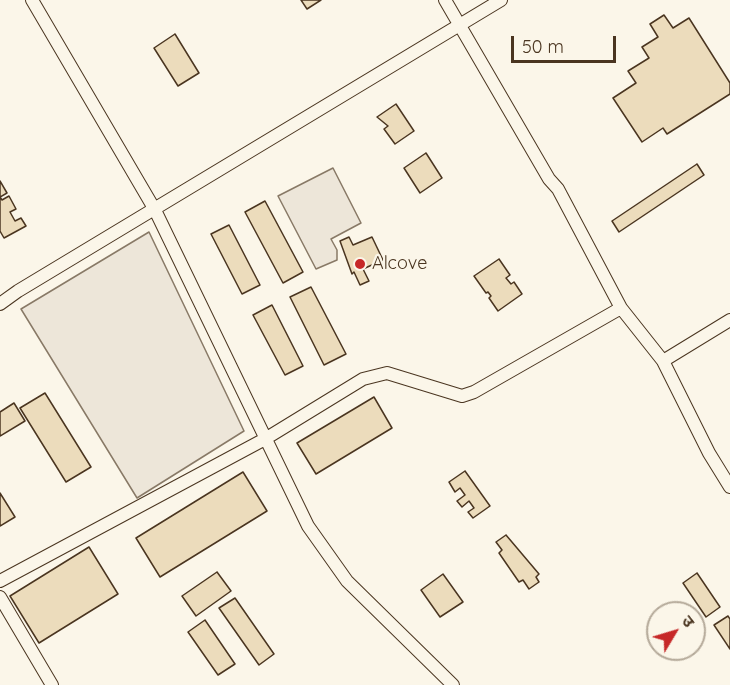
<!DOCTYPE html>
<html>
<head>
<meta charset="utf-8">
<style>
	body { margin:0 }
	#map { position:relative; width:730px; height:685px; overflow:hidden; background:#fbf6e9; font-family:Quicksand,"Noto Sans Devanagari",sans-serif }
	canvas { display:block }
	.north { position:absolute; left:646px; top:601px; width:60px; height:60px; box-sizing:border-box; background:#fbf6e9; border:2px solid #b4a999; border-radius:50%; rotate:52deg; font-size:16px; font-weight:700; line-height:24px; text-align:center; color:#4a3520 }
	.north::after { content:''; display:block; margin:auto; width:21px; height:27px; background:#c62828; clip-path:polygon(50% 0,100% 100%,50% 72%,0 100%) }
	.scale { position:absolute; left:511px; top:36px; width:105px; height:27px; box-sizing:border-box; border:3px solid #4a3520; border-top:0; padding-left:8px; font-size:18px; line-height:21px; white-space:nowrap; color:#4a3520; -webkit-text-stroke:4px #fbf6e9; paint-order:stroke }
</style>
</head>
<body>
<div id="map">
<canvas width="730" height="685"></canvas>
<div class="north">उ</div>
<div class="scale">50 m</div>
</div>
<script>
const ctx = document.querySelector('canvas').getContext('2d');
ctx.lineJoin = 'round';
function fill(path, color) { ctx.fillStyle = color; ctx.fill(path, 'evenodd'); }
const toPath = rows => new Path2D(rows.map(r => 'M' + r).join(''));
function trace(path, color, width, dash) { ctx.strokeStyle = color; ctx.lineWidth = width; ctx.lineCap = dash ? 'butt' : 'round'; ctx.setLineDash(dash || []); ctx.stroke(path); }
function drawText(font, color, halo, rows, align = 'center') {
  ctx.font = font + ' Quicksand,sans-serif'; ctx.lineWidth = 4.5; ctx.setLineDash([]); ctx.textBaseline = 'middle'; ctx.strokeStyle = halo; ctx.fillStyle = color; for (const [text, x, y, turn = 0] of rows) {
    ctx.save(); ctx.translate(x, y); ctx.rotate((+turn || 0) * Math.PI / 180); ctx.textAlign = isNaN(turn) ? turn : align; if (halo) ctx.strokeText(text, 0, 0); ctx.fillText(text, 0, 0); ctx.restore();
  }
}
const green = toPath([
	[333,168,361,223,331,239,337,250,337,260,316,269,278,196,333,168],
	[149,232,244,431,137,498,21,309,149,232]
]);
const building = toPath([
	[301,0,321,0,307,9,301,0],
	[664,15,673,28,689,18,730,83,730,94,667,134,663,128,642,142,613,98,636,83,628,71,649,58,642,47,658,37,650,24,664,15],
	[175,34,199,73,178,86,154,48,175,34],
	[396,104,414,131,395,144,384,129,388,126,377,117,396,104],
	[426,153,442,178,420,193,404,168,426,153],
	[697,164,704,175,619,232,612,221,697,164],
	[0,181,7,193,0,197,2,200,9,196,16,209,10,212,15,221,21,218,26,226,4,238,0,231,0,181],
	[265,201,303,272,283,283,245,212,265,201],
	[229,225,260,285,242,294,211,234,229,225],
	[349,237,353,245,372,237,383,260,363,269,369,281,360,285,354,272,352,274,340,241,349,237],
	[499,259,510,275,506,278,511,284,514,282,522,294,498,311,489,298,491,296,488,292,486,293,474,276,499,259],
	[311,287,346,354,324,365,290,297,311,287],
	[272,305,303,366,285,375,253,315,272,305],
	[45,393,91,467,66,482,20,408,45,393],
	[374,397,392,428,316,474,297,443,374,397],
	[14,403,25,421,0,436,0,412,14,403],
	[465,471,490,506,473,518,468,512,474,508,469,501,462,507,457,501,465,495,460,488,455,492,449,482,465,471],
	[243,472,267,511,160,577,136,538,243,472],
	[0,493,15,517,0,526,0,493],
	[506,535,539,574,536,577,539,582,529,589,523,580,519,582,499,553,502,550,496,542,506,535],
	[89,547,118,594,39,643,10,596,89,547],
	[217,572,231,591,196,616,182,596,217,572],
	[697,573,720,607,706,617,683,583,697,573],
	[443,574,463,602,440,617,421,590,443,574],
	[235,598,274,654,259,665,219,608,235,598],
	[728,616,730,619,730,649,714,625,728,616],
	[205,620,235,664,218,675,188,632,205,620]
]);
const minor = toPath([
	[32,0,155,210,308,526,347,581,453,685],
	[445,0,549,179,558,189,621,308,663,361,709,453,730,487],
	[0,304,18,291,501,0],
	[663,361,730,320],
	[0,581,265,439,363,379,387,373,462,396,474,392,621,308],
	[0,597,52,685]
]);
const markers = [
	[360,264,6,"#c62828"]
];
const poiNames = [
	["Alcove",372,264]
];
fill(green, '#ede6d9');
trace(green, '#887966', 1.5);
fill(building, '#ecdcbc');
trace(building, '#4a3520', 1.5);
trace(minor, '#4a3520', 14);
trace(minor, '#fbf6e9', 12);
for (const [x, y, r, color] of markers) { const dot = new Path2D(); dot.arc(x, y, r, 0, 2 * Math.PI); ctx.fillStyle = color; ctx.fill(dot); trace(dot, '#fbf6e9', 2); }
drawText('18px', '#4a3520', '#fbf6e9', poiNames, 'left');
</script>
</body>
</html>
